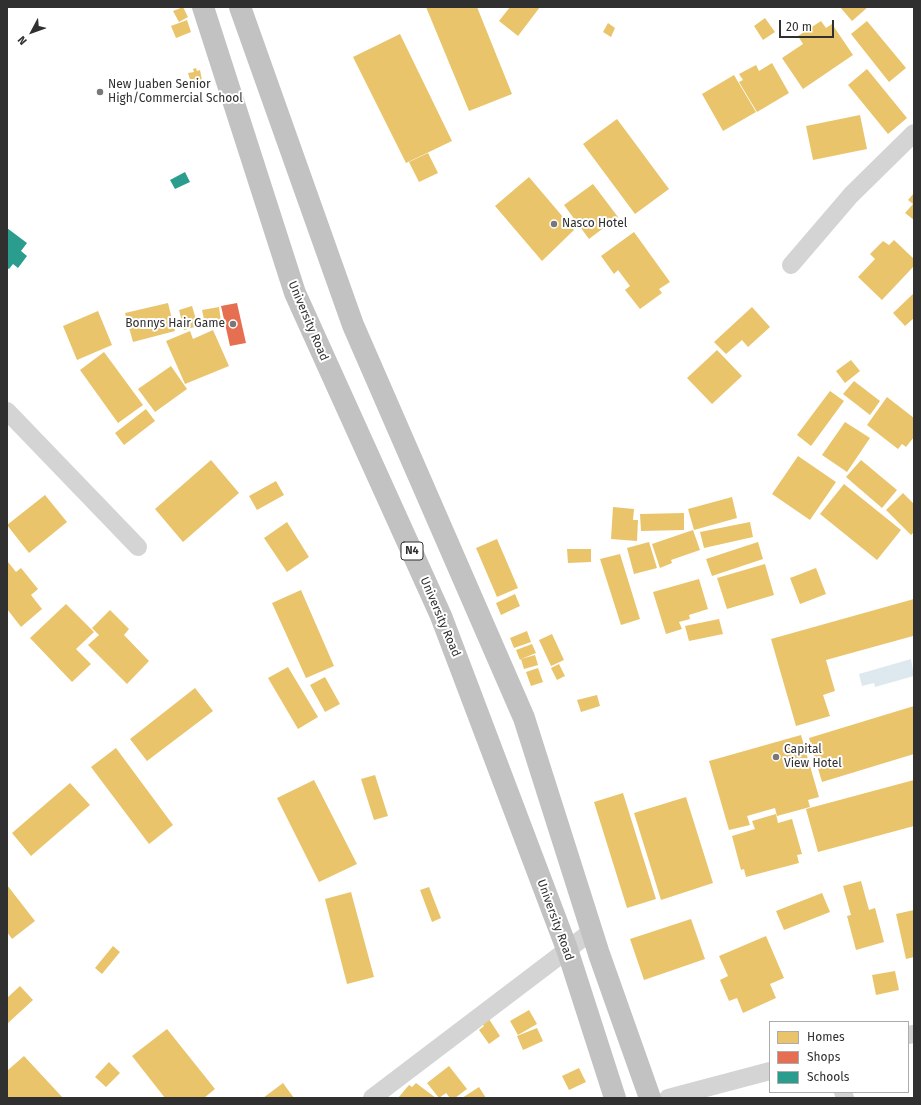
<!DOCTYPE html>
<html>
<head>
<meta charset="utf-8">
<style>
	body { margin:0 }
	#map { position:relative; width:921px; height:1105px; overflow:hidden; background:#fff; font-family:"Fira Sans",sans-serif }
	canvas { display:block }
	.frame { position:absolute; inset:0; border:8px solid #303030; pointer-events:none }
	.legend { position:absolute; left:769px; top:1021px; width:140px; height:72px; box-sizing:border-box; background:#fff; border:1px solid #acacac; margin:0; padding:5px 7px; list-style:none; font-size:12px; color:#303030 }
	.legend li { display:flex; align-items:center; gap:8px; height:20px }
	.legend b { width:20px; border:1px solid #acacac }
	.north { position:absolute; left:12px; top:12px; width:40px; height:40px; -webkit-text-stroke:3px #fff; paint-order:stroke; rotate:229deg; font-size:11px; font-weight:700; line-height:16px; text-align:center; color:#303030 }
	.north::after { content:''; display:block; margin:auto; width:14px; height:18px; background:#303030; clip-path:polygon(50% 0,100% 100%,50% 72%,0 100%) }
	.scale { position:absolute; left:779px; top:20px; width:55px; height:18px; box-sizing:border-box; border:2px solid #303030; border-top:0; padding-left:5px; font-size:12px; line-height:14px; white-space:nowrap; color:#303030; -webkit-text-stroke:3px #fff; paint-order:stroke }
</style>
</head>
<body>
<div id="map">
<canvas width="921" height="1105"></canvas>
<div class="frame"></div>
<ul class="legend">
<li><b style="height:11px;background:#e9c46a"></b>Homes</li>
<li><b style="height:11px;background:#e76f51"></b>Shops</li>
<li><b style="height:11px;background:#2a9d8f"></b>Schools</li>
</ul>
<div class="north">N</div>
<div class="scale">20 m</div>
</div>
<script>
const ctx = document.querySelector('canvas').getContext('2d');
ctx.lineJoin = 'round';
function fill(path, color) { ctx.fillStyle = color; ctx.fill(path, 'evenodd'); }
const toPath = rows => new Path2D(rows.map(r => 'M' + r).join(''));
function trace(path, color, width, dash) { ctx.strokeStyle = color; ctx.lineWidth = width; ctx.lineCap = dash ? 'butt' : 'round'; ctx.setLineDash(dash || []); ctx.stroke(path); }
function drawText(font, color, halo, rows, align = 'center') {
  ctx.font = font + ' "Fira Sans",sans-serif'; ctx.lineWidth = 4; ctx.setLineDash([]); ctx.textBaseline = 'middle'; ctx.strokeStyle = halo; ctx.fillStyle = color; for (const [text, x, y, turn = 0] of rows) {
    ctx.save(); ctx.translate(x, y); ctx.rotate((+turn || 0) * Math.PI / 180); ctx.textAlign = isNaN(turn) ? turn : align; if (halo) ctx.strokeText(text, 0, 0); ctx.fillText(text, 0, 0); ctx.restore();
  }
}
const water = toPath([
	[911,659,914,676,875,687,874,683,862,686,859,674]
]);
const homes = toPath([
	[183,7,188,17,179,22,173,11],
	[426,7,477,7,512,94,469,111],
	[510,7,540,7,518,36,499,21],
	[840,7,868,7,852,21],
	[765,18,775,32,763,40,754,26],
	[187,20,191,32,176,38,171,26],
	[821,21,826,28,832,24,853,55,803,89,782,58,803,44,798,36],
	[867,21,906,68,889,82,851,34],
	[608,23,615,28,611,37,603,32],
	[400,34,452,141,406,163,353,57],
	[772,63,789,93,757,112,739,82,743,80,739,74,756,65,759,71],
	[196,68,197,71,200,70,202,80,191,83,188,73,194,72,193,69],
	[867,69,907,118,888,134,848,85],
	[734,75,756,112,723,131,702,94],
	[860,115,867,149,813,160,806,126],
	[617,119,669,189,635,214,583,144],
	[428,153,438,173,419,182,409,162],
	[529,177,574,230,542,261,495,206],
	[593,184,618,217,589,239,564,205],
	[914,193,914,220,905,213,913,204,908,200],
	[634,232,670,282,659,289,662,293,640,309,625,290,630,286,618,270,614,274,601,256],
	[894,240,914,259,914,266,882,300,858,277,875,259,870,254,883,241,889,245],
	[914,293,914,318,905,326,893,313],
	[168,303,175,331,133,342,125,313],
	[192,306,198,326,184,330,179,310],
	[219,307,221,321,205,324,202,310],
	[752,307,770,327,748,347,742,340,726,354,714,342],
	[98,311,112,345,77,360,63,326],
	[213,330,229,366,185,384,166,341,190,331,193,339],
	[717,350,742,376,712,404,687,378],
	[104,352,143,405,118,423,80,370],
	[851,360,860,371,845,383,836,371],
	[171,366,187,389,155,412,138,389],
	[854,381,880,401,870,415,843,394],
	[830,391,844,401,811,446,797,435],
	[887,397,914,418,914,437,906,447,902,444,898,449,867,425],
	[146,409,155,421,124,445,115,433],
	[845,422,870,438,847,472,822,455],
	[798,456,836,482,810,520,772,494],
	[211,460,239,493,183,542,155,509],
	[861,460,897,490,882,508,846,477],
	[276,481,284,495,257,510,249,496],
	[844,484,901,530,877,560,820,514],
	[903,493,914,504,914,532,911,535,886,510],
	[45,495,67,522,29,553,7,525],
	[732,497,737,518,694,530,688,509],
	[613,507,634,509,633,520,638,520,637,541,611,539],
	[684,513,684,530,641,531,640,514],
	[287,522,309,557,287,572,264,538],
	[750,522,753,537,704,548,700,532],
	[693,530,700,550,671,560,672,563,660,568,652,544],
	[497,539,518,588,497,597,476,548],
	[649,542,657,568,634,574,627,548],
	[758,542,763,559,712,576,706,559],
	[567,549,591,549,591,562,568,563],
	[620,554,640,619,621,625,600,559],
	[8,562,16,572,21,568,38,589,31,595,42,609,21,627,7,609],
	[765,564,774,595,727,609,717,578],
	[816,568,826,594,800,604,790,578],
	[699,579,708,609,689,615,690,619,679,622,682,629,666,634,653,592],
	[301,590,334,666,306,678,272,603],
	[515,594,520,606,501,615,496,603],
	[914,599,914,638,913,636,826,660,835,691,823,695,830,716,796,726,771,639],
	[66,604,94,632,76,649,91,664,72,682,30,638],
	[110,610,129,629,124,635,149,661,127,684,88,645,99,635,92,628],
	[719,619,723,634,689,641,685,626],
	[527,631,531,642,514,648,510,638],
	[552,634,564,660,551,666,539,640],
	[532,644,536,653,521,659,535,655,538,665,524,669,521,659,520,660,516,650],
	[559,664,565,676,557,680,551,668],
	[288,667,318,717,298,729,268,678],
	[538,668,543,682,531,686,526,672],
	[325,677,340,704,325,712,310,685],
	[195,688,213,711,147,761,130,739],
	[597,695,600,706,581,712,577,700],
	[914,706,914,754,822,782,809,738],
	[801,735,819,797,808,800,810,807,777,816,775,808,747,816,750,825,729,830,709,761],
	[116,748,173,825,149,844,91,767],
	[375,775,388,816,374,820,361,779],
	[314,780,357,864,319,882,277,798],
	[914,780,914,826,818,852,806,809],
	[70,783,90,805,31,856,12,833],
	[623,793,656,899,627,908,594,802],
	[686,797,713,883,661,900,634,813],
	[776,814,778,823,792,819,802,854,797,855,799,863,746,877,744,869,741,870,732,836,755,829,752,821],
	[861,881,869,910,875,908,884,942,856,950,847,916,851,915,843,886],
	[7,885,35,921,12,939,7,932],
	[429,887,441,918,432,922,420,890],
	[351,892,374,977,347,984,325,899],
	[822,893,830,912,784,930,776,911],
	[914,910,914,957,906,959,896,914],
	[691,919,705,959,644,980,630,939],
	[766,936,784,978,770,984,776,998,743,1013,737,998,729,1001,720,980,728,976,719,956],
	[113,946,120,952,102,974,95,968],
	[895,971,899,990,876,995,872,975],
	[20,986,33,1000,7,1024,7,998],
	[529,1010,537,1024,518,1035,510,1021],
	[487,1016,500,1036,489,1044,479,1030,484,1026,480,1021],
	[537,1028,543,1041,523,1050,517,1036],
	[167,1029,215,1089,204,1098,165,1098,132,1056],
	[24,1056,63,1098,7,1098,7,1069,8,1070],
	[109,1062,120,1073,106,1087,95,1077],
	[449,1066,467,1089,455,1098,450,1098,446,1093,439,1098,427,1083],
	[579,1068,586,1082,569,1090,562,1076],
	[283,1083,294,1098,263,1098],
	[416,1083,436,1098,398,1098,409,1085,412,1087],
	[479,1087,486,1098,462,1098]
]);
const shops = toPath([
	[237,303,246,343,230,346,221,306]
]);
const schools = toPath([
	[185,172,190,182,175,189,170,180],
	[7,228,27,243,21,251,27,256,18,268,13,264,9,269,7,268]
]);
const minor = toPath([
	[791,265,851,195,914,133],
	[7,411,138,547],
	[908,1035,914,1034],
	[843,1092,845,1098],
	[372,1098,592,931],
	[668,1098,770,1071]
]);
const highway = toPath([
	[203,7,295,293,441,616,567,949,615,1098],
	[240,7,353,325,524,718,599,954,650,1098]
]);
const markers = [
	[100,92,4,"#787878"],
	[554,224,4,"#787878"],
	[233,324,4,"#787878"],
	[776,757,4,"#787878"]
];
const shields = [
	[412,551,22]
];
const shieldNames = [
	["N4",412,551]
];
const poiNames = [
	["New Juaben Senior",108,85],
	["High/Commercial School",108,99],
	["Nasco Hotel",562,224],
	["Bonnys Hair Game",225,324,"right"],
	["Capital",784,750],
	["View Hotel",784,764]
];
const streetNames = [
	["University Road",308,321,67],
	["University Road",440,617,67],
	["University Road",555,920,70]
];
fill(water, '#dde9ef');
fill(homes, '#e9c46a');
fill(shops, '#e76f51');
fill(schools, '#2a9d8f');
trace(minor, '#d4d4d4', 18);
trace(highway, '#c2c2c2', 22);
for (const [x, y, r, color] of markers) { const dot = new Path2D(); dot.arc(x, y, r, 0, 2 * Math.PI); ctx.fillStyle = color; ctx.fill(dot); trace(dot, '#fff', 1.5); }
for (const [x, y, w] of shields) { const box = new Path2D(); box.roundRect(x - w / 2, y - 9, w, 18, 3); ctx.fillStyle = '#fff'; ctx.fill(box); trace(box, '#303030', 1); }
drawText('bold 11px', '#303030', null, shieldNames);
drawText('12px', '#303030', '#fff', poiNames, 'left');
drawText('12px', '#303030', '#fff', streetNames);
</script>
</body>
</html>
